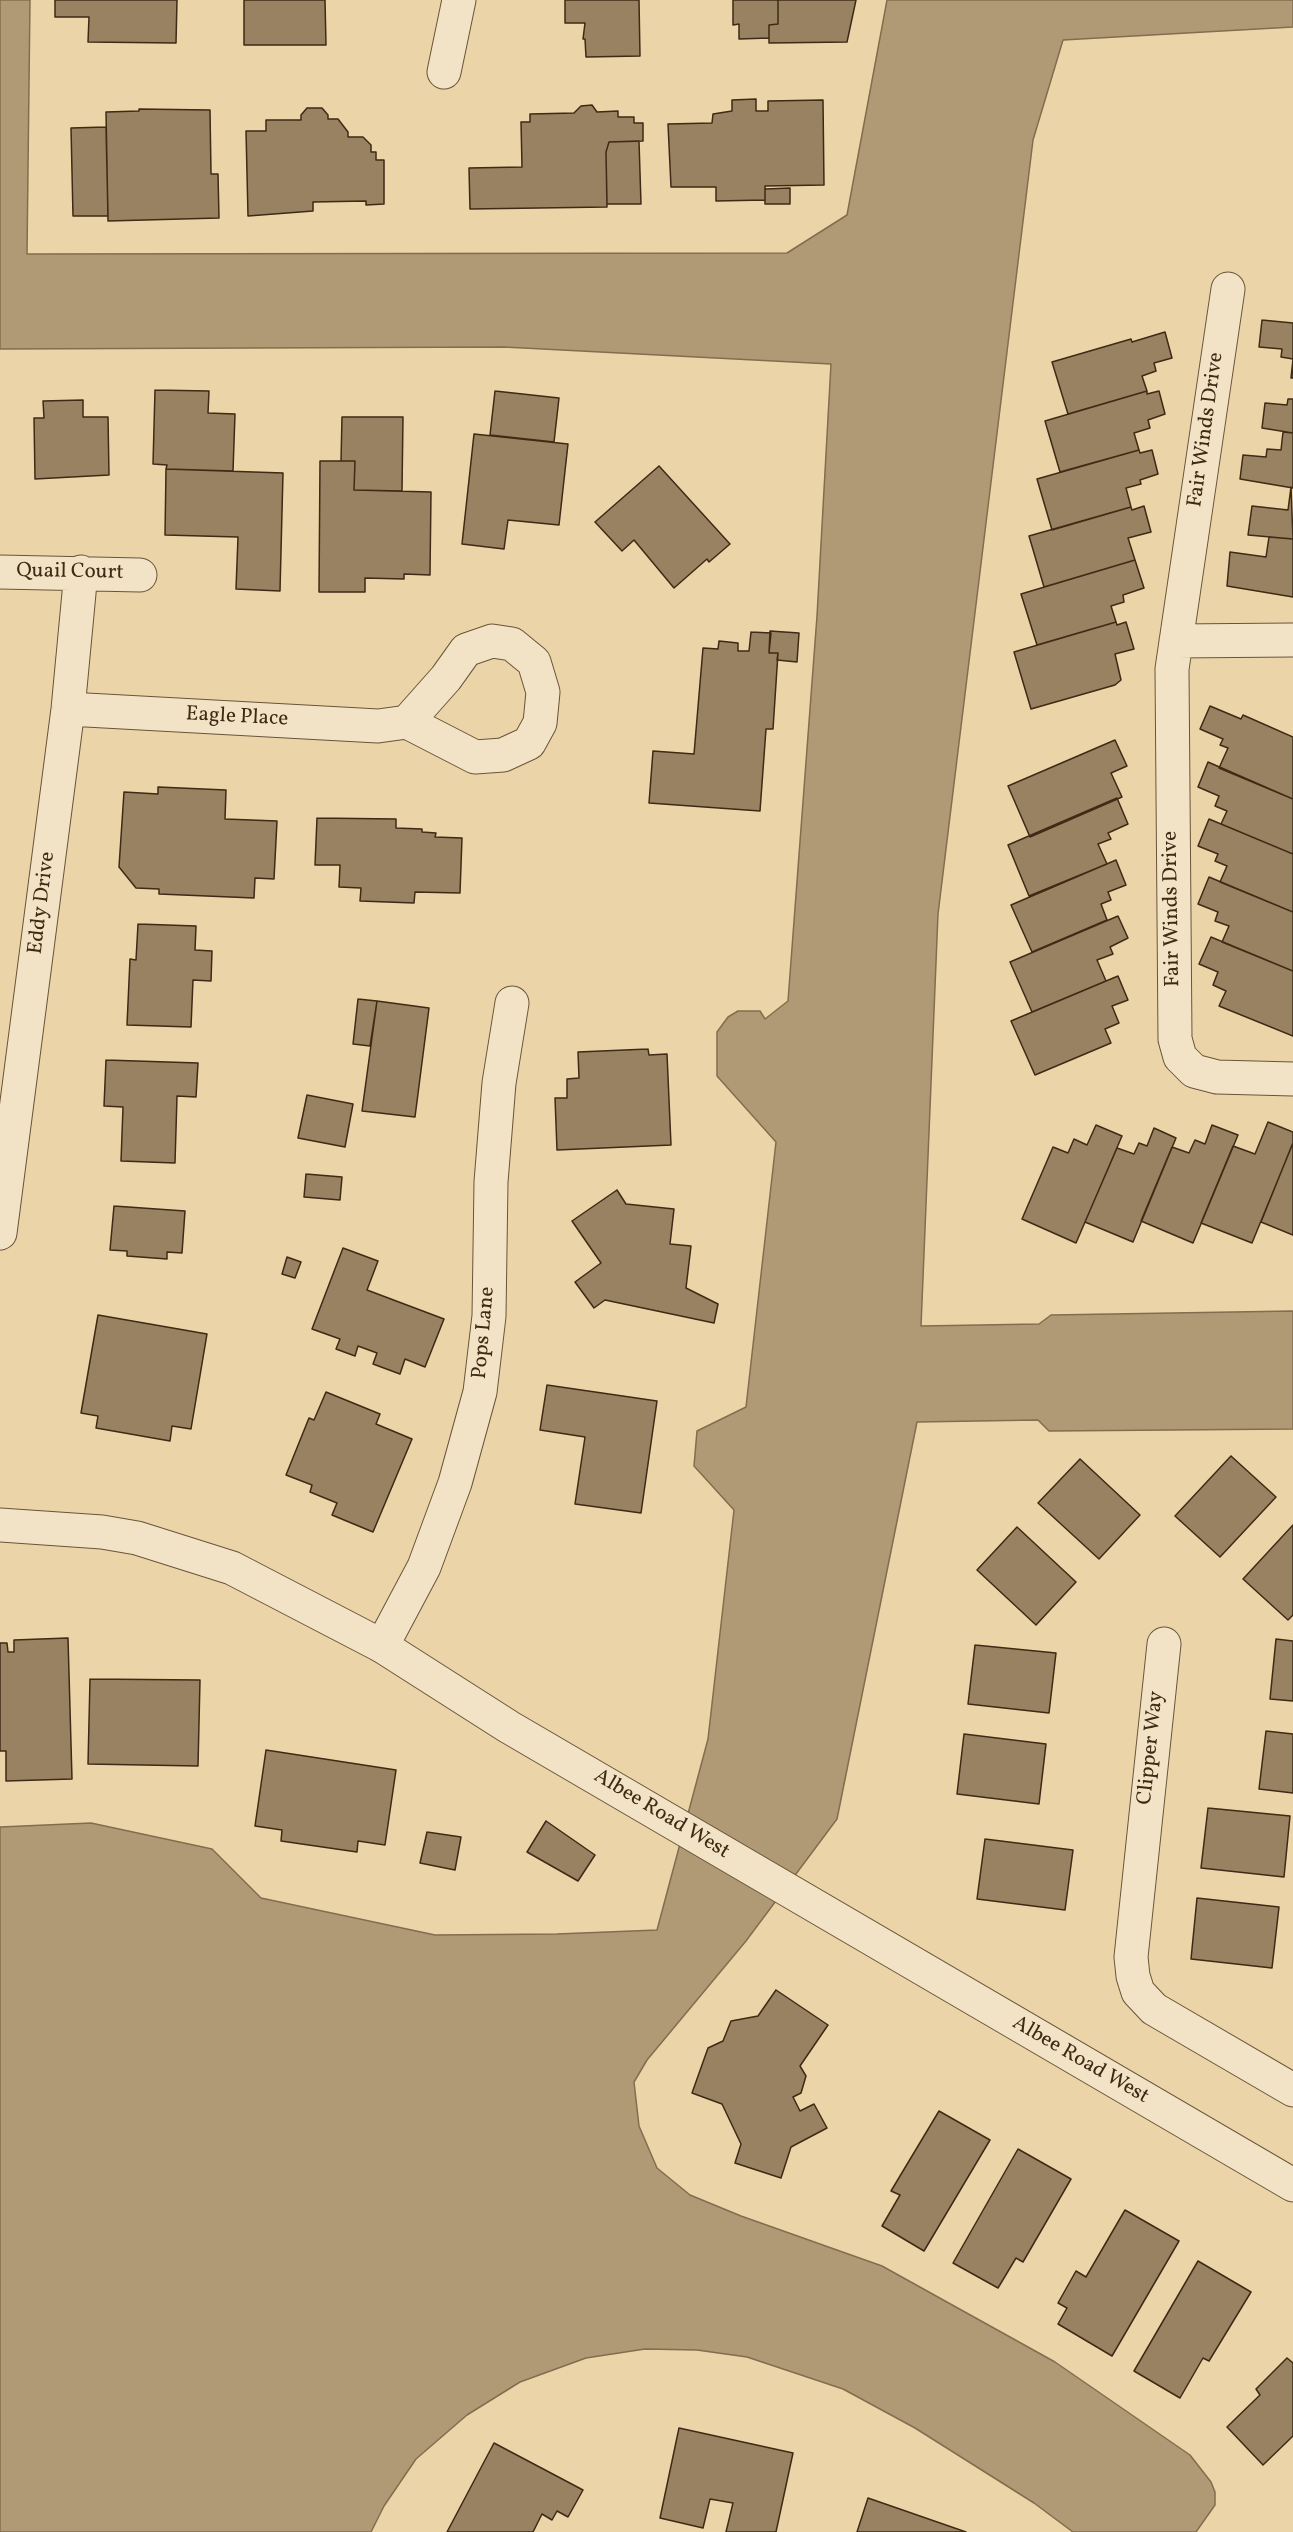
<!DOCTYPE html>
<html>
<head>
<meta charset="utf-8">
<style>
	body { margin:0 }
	canvas { display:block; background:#ebd4a7 }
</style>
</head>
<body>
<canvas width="1293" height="2532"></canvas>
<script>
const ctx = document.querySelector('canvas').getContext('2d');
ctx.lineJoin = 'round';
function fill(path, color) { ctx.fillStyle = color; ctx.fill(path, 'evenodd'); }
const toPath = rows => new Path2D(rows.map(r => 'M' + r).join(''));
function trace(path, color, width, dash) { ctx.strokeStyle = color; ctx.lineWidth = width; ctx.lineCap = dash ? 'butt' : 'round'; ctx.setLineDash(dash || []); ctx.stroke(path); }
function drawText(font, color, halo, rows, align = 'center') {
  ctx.font = font + ' Vollkorn,serif'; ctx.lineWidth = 5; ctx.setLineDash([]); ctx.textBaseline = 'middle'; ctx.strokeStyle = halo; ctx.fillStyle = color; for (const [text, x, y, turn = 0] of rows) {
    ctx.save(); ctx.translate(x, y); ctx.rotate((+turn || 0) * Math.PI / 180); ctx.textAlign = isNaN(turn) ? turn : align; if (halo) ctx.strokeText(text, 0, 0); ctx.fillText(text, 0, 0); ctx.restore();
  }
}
const water = toPath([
	[0,0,30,0,27,254,787,253,847,215,887,0,1293,0,1293,27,1063,40,1033,140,938,914,921,1326,1039,1324,1051,1315,1293,1311,1293,1429,1049,1431,1038,1420,917,1422,837,1819,746,1941,647,2060,634,2082,639,2126,657,2168,690,2195,741,2216,882,2266,1055,2362,1190,2455,1211,2482,1215,2492,1215,2505,1196,2532,1073,2532,1034,2503,915,2428,843,2389,747,2357,697,2350,645,2349,586,2358,520,2382,467,2415,416,2459,384,2506,371,2532,0,2532,0,1827,91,1823,212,1849,261,1898,435,1935,557,1934,657,1930,708,1739,734,1510,694,1466,697,1431,746,1407,776,1142,717,1076,717,1032,728,1017,738,1011,760,1011,765,1019,788,1001,817,616,831,364,504,347,0,349,0,0]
]);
const building = toPath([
	[55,0,177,0,176,43,88,42,89,17,55,17,55,0],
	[244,0,325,0,326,45,244,45,244,0],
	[565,0,639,0,640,56,586,57,585,39,583,39,585,23,565,23,565,0],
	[733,0,778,0,778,24,769,25,769,38,739,39,739,24,733,25,733,0],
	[778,0,856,0,847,42,769,43,769,25,778,24,778,0],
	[756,99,756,111,768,111,768,101,823,100,824,185,765,186,765,200,716,201,716,187,671,187,668,124,712,123,713,114,732,111,732,100,756,99],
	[592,105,597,112,618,111,618,117,634,117,634,123,643,123,643,141,609,142,606,152,607,207,470,209,469,168,522,167,521,122,530,122,530,114,574,113,581,106,592,105],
	[307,108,322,108,328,115,328,119,338,119,348,132,348,137,363,137,371,145,371,152,376,152,376,160,384,160,384,204,366,205,366,201,313,202,313,211,248,216,246,131,266,131,266,120,301,120,301,115,307,108],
	[139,109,210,110,211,174,218,174,219,218,108,221,106,112,139,111,139,109],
	[106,127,108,216,73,216,71,128,106,127],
	[639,141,641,204,607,204,606,152,609,142,639,141],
	[790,188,790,204,765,204,765,189,790,188],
	[1262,320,1293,323,1293,378,1291,378,1293,359,1281,357,1282,349,1259,347,1262,320],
	[1165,332,1172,358,1154,363,1156,371,1142,376,1147,391,1068,414,1052,362,1131,339,1132,342,1165,332],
	[155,390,209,391,208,413,235,414,233,471,166,469,167,465,153,464,155,390],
	[495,391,559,398,554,442,490,435,495,391],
	[1147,391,1147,394,1159,391,1165,414,1148,420,1150,428,1134,433,1139,450,1060,472,1045,421,1147,391],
	[1288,399,1293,399,1293,433,1262,428,1265,403,1287,405,1288,399],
	[83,400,83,417,108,417,109,475,35,479,34,418,44,418,43,401,83,400],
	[342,417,403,417,402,491,354,490,355,461,341,461,342,417],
	[1283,432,1293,433,1293,488,1240,479,1243,455,1266,457,1267,449,1281,450,1283,432],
	[474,434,568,444,559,525,508,520,504,549,462,544,474,434],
	[1139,450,1140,453,1152,450,1158,474,1140,480,1141,484,1126,488,1131,507,1052,530,1037,479,1139,450],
	[320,461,355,461,354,490,431,492,430,575,404,574,404,579,365,578,365,592,319,592,320,461],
	[659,466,730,544,709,562,707,559,674,588,634,540,622,551,595,522,659,466],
	[166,469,283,473,280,591,236,589,238,537,165,535,166,469],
	[1291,487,1293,539,1248,535,1252,506,1288,510,1291,487],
	[1144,506,1151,532,1128,538,1135,560,1044,587,1029,536,1131,507,1132,510,1144,506],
	[1269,537,1293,539,1293,597,1227,586,1230,552,1266,557,1269,537],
	[1135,560,1144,588,1123,595,1124,602,1111,606,1116,622,1037,645,1021,594,1135,560],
	[1116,622,1117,625,1126,622,1134,649,1115,654,1121,680,1115,685,1031,709,1014,652,1116,622],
	[770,631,799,633,797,662,777,660,778,653,769,653,770,631],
	[751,632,771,633,769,653,778,653,773,729,766,729,760,811,649,803,653,751,694,754,703,648,718,649,719,641,738,643,738,651,749,651,751,632],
	[1210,706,1241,719,1243,715,1293,737,1293,799,1219,768,1228,748,1220,745,1223,739,1200,729,1210,706],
	[1115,740,1127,766,1111,773,1122,797,1030,837,1008,786,1115,740],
	[1208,762,1293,799,1293,854,1221,824,1227,811,1215,806,1219,796,1198,787,1208,762],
	[158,787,226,790,225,819,277,821,274,879,255,878,254,898,159,894,159,889,136,888,119,867,124,792,158,794,158,787],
	[1117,798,1128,824,1108,833,1111,839,1098,844,1107,864,1029,896,1008,845,1117,798],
	[317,818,396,819,396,828,422,829,422,832,436,833,435,837,462,838,460,893,415,892,414,903,360,901,361,888,339,887,340,865,315,865,317,818],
	[1209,819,1293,854,1293,912,1220,882,1227,866,1215,861,1218,854,1198,846,1209,819],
	[1116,860,1126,885,1108,892,1111,900,1101,904,1107,920,1032,952,1011,905,1116,860],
	[1209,877,1293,912,1293,971,1222,942,1229,926,1215,921,1218,912,1198,904,1209,877],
	[1118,916,1128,938,1110,947,1113,954,1097,960,1106,981,1032,1012,1010,962,1118,916],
	[138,924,196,926,195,950,212,951,211,981,193,980,191,1027,127,1025,130,959,136,960,138,924],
	[1211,937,1293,971,1293,1036,1219,1006,1226,991,1213,985,1218,972,1199,964,1211,937],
	[1118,976,1128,1000,1112,1006,1119,1023,1105,1029,1111,1043,1035,1075,1011,1021,1118,976],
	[358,999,377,1001,370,1046,353,1044,358,999],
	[377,1001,429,1008,415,1117,362,1111,377,1001],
	[648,1049,649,1055,667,1054,671,1145,557,1150,555,1098,567,1098,567,1079,579,1078,578,1052,648,1049],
	[106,1060,198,1063,196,1097,177,1096,175,1163,121,1161,123,1107,104,1106,106,1060],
	[307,1095,353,1104,345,1147,298,1138,307,1095],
	[1268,1122,1293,1132,1293,1143,1252,1243,1201,1223,1233,1146,1255,1154,1268,1122],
	[1096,1125,1122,1136,1076,1243,1022,1219,1053,1147,1068,1153,1074,1139,1087,1145,1096,1125],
	[1212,1125,1238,1135,1193,1243,1141,1221,1172,1147,1189,1153,1195,1140,1205,1144,1212,1125],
	[1154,1128,1176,1138,1133,1242,1085,1222,1117,1148,1134,1154,1139,1143,1147,1146,1154,1128],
	[1292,1145,1293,1146,1293,1235,1261,1222,1292,1145],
	[306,1174,342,1177,340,1200,304,1197,306,1174],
	[617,1190,626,1204,674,1209,670,1244,691,1246,686,1288,718,1304,714,1323,605,1300,594,1308,575,1282,601,1263,572,1221,617,1190],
	[114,1206,185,1211,182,1253,167,1252,167,1259,127,1256,127,1251,110,1250,114,1206],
	[343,1248,378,1261,367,1290,444,1319,425,1367,405,1359,400,1374,373,1364,377,1353,358,1346,355,1356,336,1349,340,1339,312,1329,343,1248],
	[287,1257,301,1262,295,1278,282,1274,287,1257],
	[98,1315,207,1334,191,1429,172,1426,170,1441,96,1428,98,1416,81,1413,98,1315],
	[547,1385,657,1401,641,1513,575,1504,585,1437,540,1430,547,1385],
	[326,1392,380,1414,376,1424,412,1439,373,1532,332,1515,337,1503,310,1492,312,1485,286,1475,309,1418,314,1420,326,1392],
	[1231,1456,1276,1497,1220,1557,1175,1516,1231,1456],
	[1080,1459,1140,1515,1099,1559,1038,1503,1080,1459],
	[1293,1525,1293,1615,1288,1620,1243,1579,1293,1525],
	[1017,1527,1076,1582,1036,1625,977,1570,1017,1527],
	[68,1638,72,1779,6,1781,6,1751,0,1751,0,1643,7,1643,8,1652,14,1652,14,1640,68,1638],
	[1276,1639,1293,1641,1293,1701,1270,1699,1276,1639],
	[975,1645,1056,1653,1049,1713,968,1704,975,1645],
	[90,1679,200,1680,198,1766,88,1764,90,1679],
	[1266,1731,1293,1734,1293,1793,1259,1789,1266,1731],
	[964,1734,1046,1744,1039,1804,957,1794,964,1734],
	[266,1750,396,1770,385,1845,358,1841,357,1852,281,1841,282,1830,255,1826,266,1750],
	[1208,1808,1290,1816,1284,1877,1201,1868,1208,1808],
	[546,1821,595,1855,578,1881,527,1852,546,1821],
	[427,1832,461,1837,455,1870,420,1863,427,1832],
	[985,1839,1073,1850,1065,1910,977,1899,985,1839],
	[1197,1898,1279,1907,1272,1968,1191,1959,1197,1898],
	[776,1990,828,2025,800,2066,806,2076,801,2093,793,2097,800,2111,814,2104,827,2128,791,2147,781,2178,735,2163,741,2144,722,2104,692,2093,708,2048,723,2041,731,2021,758,2016,776,1990],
	[939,2111,990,2140,924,2251,882,2226,900,2195,891,2191,939,2111],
	[1018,2149,1071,2179,1023,2262,1016,2258,998,2288,953,2263,1018,2149],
	[1125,2210,1179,2241,1112,2356,1058,2324,1067,2308,1058,2303,1076,2271,1086,2277,1125,2210],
	[1198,2261,1251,2292,1209,2361,1203,2358,1180,2398,1134,2371,1198,2261],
	[1287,2358,1293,2363,1293,2436,1263,2465,1227,2427,1260,2395,1256,2389,1287,2358],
	[679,2428,793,2453,776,2532,726,2532,733,2503,710,2499,703,2528,660,2518,679,2428],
	[494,2443,583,2490,568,2517,557,2511,552,2520,542,2514,533,2532,447,2532,494,2443],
	[868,2498,966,2532,857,2532,868,2498]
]);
const minor = toPath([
	[444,72,459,0],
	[1228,289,1172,669,1175,1039,1180,1057,1194,1071,1217,1077,1293,1079],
	[0,572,140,575],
	[1176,641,1293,640],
	[68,709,378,726,407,722,446,678,466,650,492,641,512,644,534,662,543,692,540,723,529,743,503,755,475,757,407,722],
	[0,1233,68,709,81,572],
	[1164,1644,1131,1957,1133,1976,1138,1992,1154,2009,1293,2090],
	[382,1646,424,1567,455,1483,480,1392,489,1316,491,1182,499,1083,512,1003]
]);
const tertiary = toPath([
	[0,1525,102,1532,137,1538,232,1568,382,1646,509,1727,1293,2185]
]);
const streetNames = [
	["Fair Winds Drive",1207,430,-82],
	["Quail Court",70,573,1],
	["Eagle Place",237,718,3],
	["Eddy Drive",43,903,-83],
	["Fair Winds Drive",1173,909,-91],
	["Pops Lane",485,1333,-85],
	["Clipper Way",1152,1748,-84],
	["Albee Road West",661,1815,31],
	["Albee Road West",1080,2061,30]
];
fill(water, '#b09a75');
trace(water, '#826d4f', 1.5);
fill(building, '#988261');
trace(building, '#3e2a15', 1.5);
trace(minor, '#69543a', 35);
trace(tertiary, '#69543a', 35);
trace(minor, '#f2e3c6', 33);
trace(tertiary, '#f2e3c6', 33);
drawText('21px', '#3e2a15', '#f2e3c6', streetNames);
</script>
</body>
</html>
